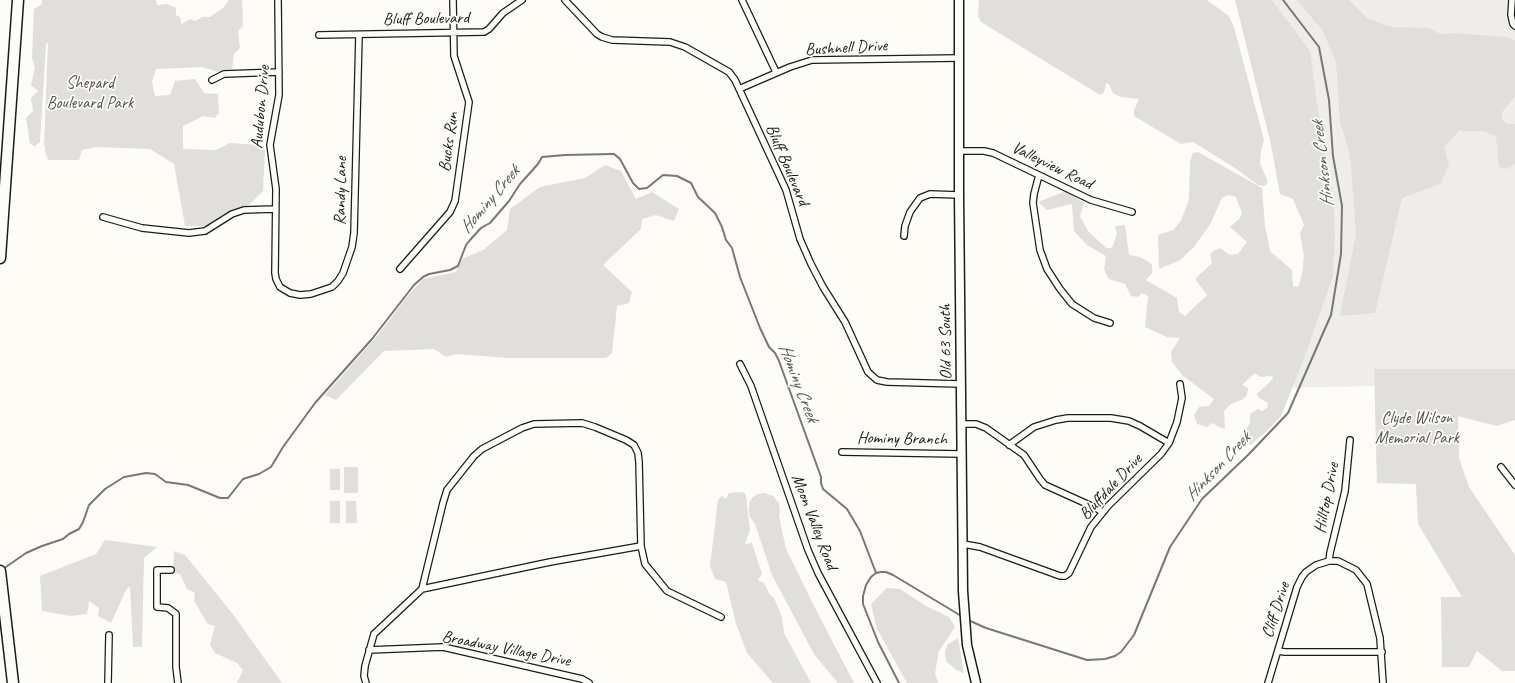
<!DOCTYPE html>
<html>
<head>
<meta charset="utf-8">
<style>
	body { margin:0 }
	canvas { display:block; background:#fdfcf7 }
</style>
</head>
<body>
<canvas width="1515" height="683"></canvas>
<script>
const ctx = document.querySelector('canvas').getContext('2d');
ctx.lineJoin = 'round';
function fill(path, color) { ctx.fillStyle = color; ctx.fill(path, 'evenodd'); }
const toPath = rows => new Path2D(rows.map(r => 'M' + r).join(''));
function trace(path, color, width, dash) { ctx.strokeStyle = color; ctx.lineWidth = width; ctx.lineCap = dash ? 'butt' : 'round'; ctx.setLineDash(dash || []); ctx.stroke(path); }
function drawText(font, color, halo, rows, align = 'center') {
  ctx.font = font + ' Caveat,sans-serif'; ctx.lineWidth = 3.5; ctx.setLineDash([]); ctx.textBaseline = 'middle'; ctx.strokeStyle = halo; ctx.fillStyle = color; for (const [text, x, y, turn = 0] of rows) {
    ctx.save(); ctx.translate(x, y); ctx.rotate((+turn || 0) * Math.PI / 180); ctx.textAlign = isNaN(turn) ? turn : align; if (halo) ctx.strokeText(text, 0, 0); ctx.fillText(text, 0, 0); ctx.restore();
  }
}
const built = toPath([
	[1259,0,1515,0,1515,383,1280,388,1311,274,1321,142]
]);
const green = toPath([
	[42,0,156,0,157,5,167,4,176,8,176,15,180,17,181,24,190,19,195,21,203,17,210,17,223,8,229,0,242,0,243,26,238,31,240,48,234,54,232,69,218,72,202,67,156,69,152,82,155,96,170,95,175,81,195,79,204,93,218,94,219,113,215,118,203,116,183,126,183,149,216,150,230,143,259,145,265,151,263,191,249,205,225,213,206,226,185,226,174,164,150,149,96,147,82,150,79,160,48,160,45,151,45,146,44,146,48,43,46,44,40,142,35,146,30,144,26,118,33,111,31,98,38,91,31,85,35,67,32,58,34,9,42,4],
	[979,0,1207,0,1229,16,1234,27,1264,140,1261,150,1260,163,1268,182,1265,186,1258,185,1235,168,1193,142,1181,144,1134,116,1134,110,1139,99,1121,97,1113,93,1109,84,1106,83,1104,92,1100,95,981,22,978,16],
	[1235,0,1272,0,1310,51,1324,152,1333,193,1335,232,1333,276,1305,356,1281,416,1267,431,1250,445,1242,439,1250,422,1250,414,1258,409,1262,411,1267,408,1268,403,1259,398,1257,394,1273,379,1272,376,1260,377,1255,373,1242,385,1248,388,1247,395,1242,400,1231,404,1224,411,1225,429,1219,427,1213,423,1207,427,1197,424,1194,415,1199,407,1209,406,1214,399,1182,375,1172,362,1171,352,1180,338,1167,337,1145,327,1148,296,1142,293,1138,297,1131,296,1125,284,1109,279,1104,270,1106,256,1087,245,1074,231,1072,204,1047,210,1038,202,1066,191,1084,203,1080,216,1088,231,1106,248,1112,248,1117,234,1115,226,1125,225,1129,255,1140,257,1152,264,1152,273,1146,280,1177,298,1179,312,1185,316,1207,295,1195,279,1212,263,1210,254,1213,251,1220,248,1230,255,1238,254,1247,242,1230,227,1240,218,1242,213,1236,197,1228,195,1222,198,1211,223,1194,247,1180,260,1159,269,1158,235,1173,230,1181,221,1189,199,1190,162,1193,153,1198,152,1262,188,1265,226,1270,251,1292,270,1293,286,1298,287,1302,275,1304,256,1300,234,1304,225,1293,199,1280,194,1271,145],
	[1297,0,1349,0,1367,18,1391,27,1429,28,1440,34,1454,33,1507,37,1515,40,1515,96,1502,112,1502,120,1507,124,1515,124,1515,164,1507,169,1499,167,1496,136,1484,131,1459,131,1444,147,1449,166,1440,184,1402,198,1375,313,1340,316,1356,234,1351,165,1348,147,1340,122,1336,62,1323,31],
	[605,165,621,171,636,199,652,192,679,209,674,221,656,215,642,219,641,229,603,265,632,292,629,303,617,306,612,353,606,358,508,358,456,354,446,357,434,349,384,351,336,400,325,395,378,335,406,298,423,279,456,272,462,259,483,250,507,230,510,209,540,187,585,178],
	[1374,369,1515,369,1515,420,1497,426,1458,416,1459,458,1469,487,1515,555,1515,671,1502,671,1477,651,1469,667,1442,667,1441,597,1462,597,1418,524,1416,484,1377,483],
	[344,467,358,467,358,493,344,493],
	[330,469,340,469,340,490,330,490],
	[744,492,746,496,750,530,745,544,752,543,762,574,758,580,764,583,770,595,774,598,782,617,784,633,811,683,773,683,747,653,736,624,726,582,715,579,710,566,718,500,722,496,726,499,729,493],
	[764,493,773,496,779,503,780,512,779,517,786,549,814,606,854,683,838,683,814,654,772,575,755,524,750,517,749,510,749,503,753,497,758,494],
	[330,501,340,501,340,523,330,523],
	[346,501,356,501,357,523,346,523],
	[105,540,157,547,144,558,142,647,133,647,130,586,126,590,111,623,98,616,99,608,89,601,87,614,71,616,42,611,40,576,96,554],
	[174,551,185,555,232,613,282,683,237,683,243,670,237,663,215,653,210,645,215,626,208,624,194,601,195,593,187,589,180,574,173,572],
	[887,588,900,589,926,606,949,617,955,627,939,651,935,673,938,683,907,683,877,629,871,604],
	[958,638,964,673,956,670,946,661,945,653,947,645]
]);
const stream = toPath([
	[3,569,26,553,42,546,63,539,69,534,79,529,83,522,89,505,105,489,124,477,146,473,155,474,166,482,188,485,220,498,228,498,243,479,259,474,271,467,283,447,315,403,372,339,414,285,423,277,429,274,450,270,458,266,466,245,470,240,481,228,490,223,509,201,520,184,538,164,542,157,565,155,612,154,614,154,620,159,633,183,639,189,647,188,663,175,677,176,691,183,698,197,715,213,722,227,726,240,732,248,740,277,760,328,769,347,775,353,779,361,821,477,821,483,823,489,847,509,860,531,876,573],
	[968,620,986,628,1087,660,1105,659,1115,656,1121,652,1134,635,1170,547,1202,499,1249,454,1288,413,1331,315,1341,254,1342,206,1333,156,1329,100,1319,47,1283,0],
	[899,683,878,642,863,604,863,596,866,585,871,577,876,573,881,572,886,572,893,575,963,617]
]);
const street = toPath([
	[278,0,279,95,270,145,276,189,275,273,276,279,280,287,290,293,300,295,311,294,332,287,338,281,343,273,352,247,354,233,359,35],
	[565,0,597,34,602,37,612,40,670,42,685,47,729,72,735,80,786,190,800,239,811,264,823,287,845,322,868,372,877,380,887,382,961,384],
	[742,0,776,72],
	[1512,0,1511,15,1513,24,1515,26],
	[319,35,484,32,489,29,503,13,522,0],
	[212,80,224,74,279,72],
	[739,89,790,67,812,60,959,58],
	[960,151,984,151,993,153,1091,200,1132,212],
	[1039,175,1034,194,1033,203,1040,250,1047,269,1060,289,1072,304,1094,318,1110,323],
	[103,217,142,228,189,233,205,231,232,214,244,210,275,209],
	[904,236,905,226,910,212,920,198,930,194,959,195],
	[400,269,450,212,455,201,469,102,454,56,453,0],
	[740,364,751,386,808,550,818,573,877,683],
	[962,424,976,424,986,428,1024,455,1040,479,1045,485,1096,508,1102,512],
	[1009,445,1034,427,1056,420,1068,418,1111,418,1129,421,1140,426,1169,443],
	[842,452,961,454],
	[1501,467,1515,485],
	[963,544,980,547,1060,576,1065,576,1069,573,1091,527,1108,506,1161,454,1169,443,1177,422,1182,398,1180,384],
	[1329,561,1330,553,1345,491,1350,440],
	[171,570,157,570,157,607,168,608,176,614,176,667,178,683],
	[422,589,443,503,447,490,474,456,482,449,522,428,534,424,582,423,595,427,626,440,634,445,638,453,639,462,641,546],
	[369,650,443,647,582,679,589,683],
	[1278,651,1285,652,1382,652],
	[108,683,109,635],
	[366,683,364,676,365,666,374,634,422,589,550,562,641,546,645,564,667,591,721,617],
	[1268,683,1297,587,1302,577,1306,572,1316,565,1329,561,1338,561,1356,570,1367,584,1380,638,1383,683]
]);
const secondary = toPath([
	[959,0,959,195,963,591,967,645,976,683]
]);
const highway = toPath([
	[0,258,18,0],
	[0,571,13,683]
]);
const streetNames = [
	["Bluff Boulevard",426,19,-1],
	["Bushnell Drive",846,48,-3],
	["Audubon Drive",261,107,-85],
	["Bucks Run",449,142,-82],
	["Bluff Boulevard",787,165,67],
	["Valleyview Road",1052,166,26],
	["Randy Lane",341,191,-89],
	["Old 63 South",946,342,-91],
	["Hominy Branch",902,439,1],
	["Bluffdale Drive",1111,487,-47],
	["Hilltop Drive",1327,498,-79],
	["Moon Valley Road",814,522,69],
	["Cliff Drive",1276,610,-72],
	["Broadway Village Drive",506,649,11]
];
const parkNames = [
	["Shepard",90,84],
	["Boulevard Park",90,104],
	["Clyde Wilson",1417,419],
	["Memorial Park",1417,439]
];
const waterNames = [
	["Hinkson Creek",1323,164,-97],
	["Hominy Creek",490,200,-50],
	["Hominy Creek",798,383,69],
	["Hinkson Creek",1218,467,-47]
];
fill(built, '#eeede9');
fill(green, '#e0dfdb');
trace(stream, '#797876', 2);
trace(street, '#1c1c1c', 8);
trace(secondary, '#1c1c1c', 11);
trace(highway, '#1c1c1c', 13);
trace(street, '#fdfcf7', 5.5);
trace(secondary, '#fdfcf7', 8);
trace(highway, '#fdfcf7', 10);
drawText('17px', '#1c1c1c', '#fdfcf7', streetNames);
drawText('17px', '#575655', '#fdfcf7', parkNames);
drawText('italic 18px', '#5a5a58', '#fdfcf7', waterNames);
</script>
</body>
</html>
